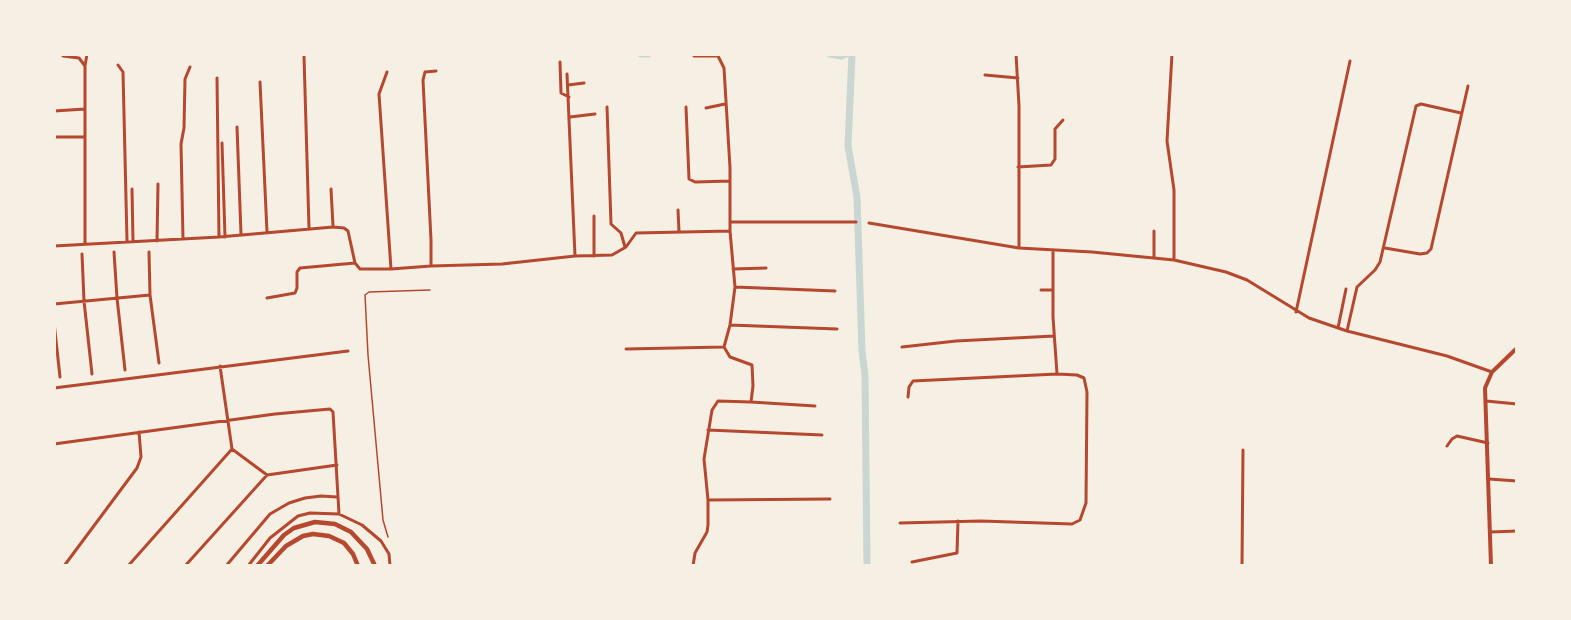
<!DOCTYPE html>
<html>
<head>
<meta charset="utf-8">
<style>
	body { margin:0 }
	#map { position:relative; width:1571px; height:620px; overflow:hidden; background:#f6efe4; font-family:Barlow,sans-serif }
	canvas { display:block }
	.frame { position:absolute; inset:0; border:56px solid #f6efe4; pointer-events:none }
</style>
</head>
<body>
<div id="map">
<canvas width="1571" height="620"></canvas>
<div class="frame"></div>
</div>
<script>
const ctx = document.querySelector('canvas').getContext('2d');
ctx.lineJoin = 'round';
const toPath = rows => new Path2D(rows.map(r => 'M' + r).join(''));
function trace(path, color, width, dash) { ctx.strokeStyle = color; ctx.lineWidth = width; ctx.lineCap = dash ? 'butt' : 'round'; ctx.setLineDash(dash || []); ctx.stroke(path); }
const canal = toPath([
	[641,54,648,54],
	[830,54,841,56,846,54],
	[852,54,848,146,857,197,862,351,865,375,867,566]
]);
const service = toPath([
	[388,537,383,520,368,355,365,295,369,292,430,290]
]);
const minor = toPath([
	[1016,54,1019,106,1019,247],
	[1172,54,1167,141,1174,190,1174,260],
	[63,56,79,58,85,66,85,244],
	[304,56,309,228],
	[560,62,561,93,569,97],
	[118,65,123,72,127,241],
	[85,66,87,54],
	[387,72,379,94,391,269],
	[567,74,575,256],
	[985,75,1018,78],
	[217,78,219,237],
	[260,82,267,232],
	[568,85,584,83],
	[607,107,611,224,621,233,625,247],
	[686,107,689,179,695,182,730,181],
	[706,108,725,104],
	[54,111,85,109],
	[570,117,595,114],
	[237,127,241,234],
	[54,137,85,137],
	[222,143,225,237],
	[1018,167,1051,165,1055,159,1055,129,1063,120],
	[132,189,133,241],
	[331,189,333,226],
	[678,210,679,232],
	[594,216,594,256],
	[731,222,856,222],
	[869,223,1019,248,1092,252,1174,260,1226,272,1247,280,1309,318,1347,331,1447,356,1492,372],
	[183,239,181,144,184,128,185,79,190,67],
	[157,241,158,184],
	[54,246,219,237,333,227,344,228,348,231,355,263,360,269,391,269,431,266,502,264,575,256,612,255,626,247,636,233,730,231],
	[1385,248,1420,254,1427,253,1431,249,1468,86],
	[1053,250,1053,317,1057,374],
	[114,252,117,298,125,370],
	[149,252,150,295,159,363],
	[82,254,84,301,92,374],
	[1154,258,1154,231],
	[431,266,431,240,423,80,425,72,436,71],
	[733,269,766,268],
	[735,287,835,291],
	[1041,290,1053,290],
	[267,298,295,293,297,288,297,272,300,268,355,263],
	[54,304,150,295],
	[1296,312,1350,61],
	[54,322,60,377],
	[730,325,837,329],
	[1338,328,1346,289],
	[1347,331,1357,287,1375,270,1380,262,1416,106,1421,104,1461,113],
	[902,347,956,341,1054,336],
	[626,349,723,347],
	[220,366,232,449,267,475],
	[54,388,348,351],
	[1486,401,1517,404],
	[751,402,815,406],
	[708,430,822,435],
	[54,444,275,414,330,409,333,412,339,514],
	[1447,446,1452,439,1457,436,1488,443],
	[1489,479,1517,481],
	[709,500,830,499],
	[900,523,981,521,1072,524,1080,520,1086,503,1087,392,1084,378,1077,375,1057,374,913,381,909,387,908,397],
	[1491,532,1517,531],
	[912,562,957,553,958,521],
	[64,566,137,468,141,457,139,432],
	[128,566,232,449],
	[185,566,267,475,337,465],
	[226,566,270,514,289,503,305,498,321,496,337,497],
	[248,566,270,538,298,516,310,513,339,514,362,525,381,541,389,554,390,566],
	[693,566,695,553,707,532,708,525,708,500,704,459,712,410,718,401,751,402,753,386,752,365,730,357,724,347,730,325,735,287,730,231,730,168,724,68,718,56,694,56],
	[1242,566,1243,450]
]);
const tertiary = toPath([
	[1491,566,1485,388,1492,372,1517,348]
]);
const primary = toPath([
	[257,566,284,535,294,528,315,522,335,524,351,532,367,549,375,566],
	[267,566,286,546,303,536,313,534,329,536,344,543,353,554,358,566]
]);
trace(canal, '#c9d6d2', 7);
trace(service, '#b5482f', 1.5);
trace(minor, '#b5482f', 3);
trace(tertiary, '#b5482f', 4);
trace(primary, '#b5482f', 4.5);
</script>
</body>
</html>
